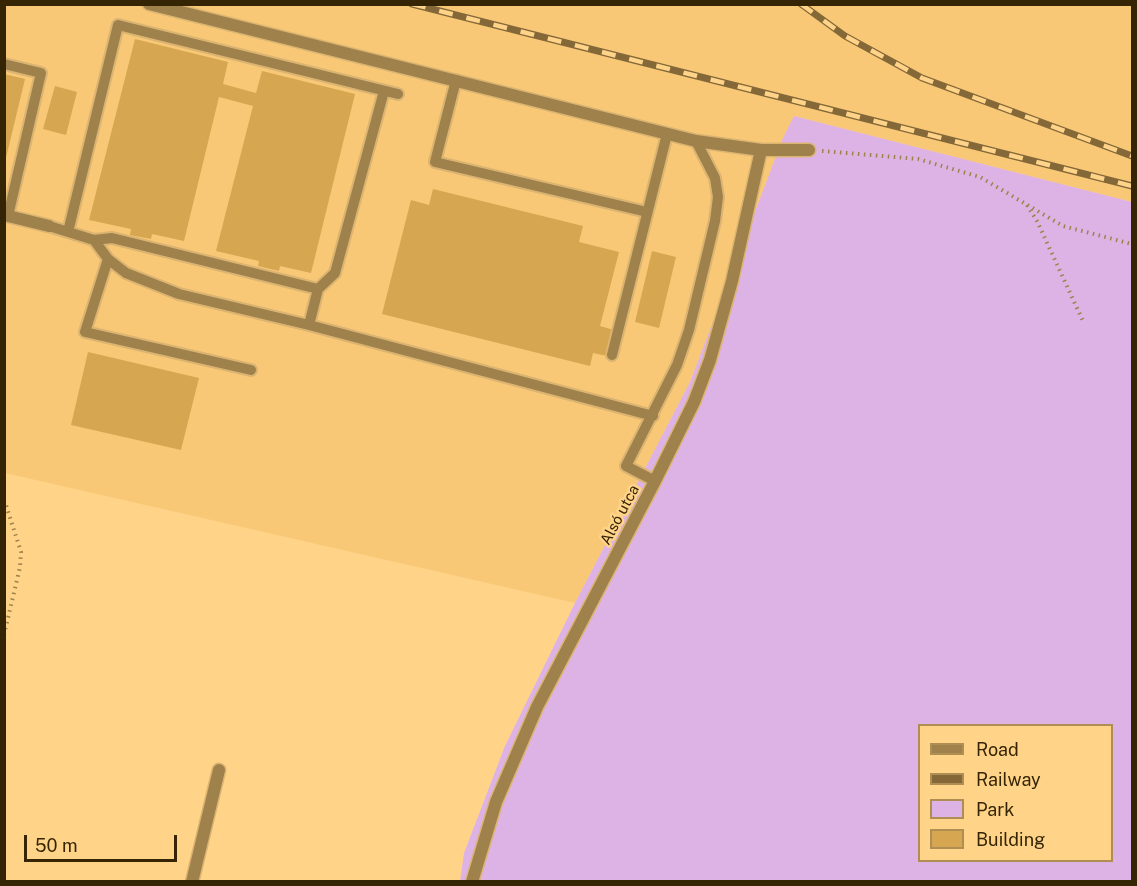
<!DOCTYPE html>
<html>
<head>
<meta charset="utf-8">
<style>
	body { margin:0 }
	#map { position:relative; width:1137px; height:886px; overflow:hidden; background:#ffd489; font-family:"Public Sans",sans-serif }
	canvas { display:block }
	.frame { position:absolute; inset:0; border:6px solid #362505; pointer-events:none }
	.legend { position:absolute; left:918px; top:724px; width:195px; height:138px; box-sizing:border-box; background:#ffd489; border:2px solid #af8e54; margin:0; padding:8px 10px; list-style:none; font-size:18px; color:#362505 }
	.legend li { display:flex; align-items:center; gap:12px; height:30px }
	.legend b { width:30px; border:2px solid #af8e54 }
	.scale { position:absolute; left:24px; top:835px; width:153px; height:27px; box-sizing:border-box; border:3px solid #362505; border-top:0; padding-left:8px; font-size:18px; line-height:21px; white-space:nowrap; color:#362505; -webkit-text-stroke:4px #ffd489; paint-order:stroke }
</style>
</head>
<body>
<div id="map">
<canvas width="1137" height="886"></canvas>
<div class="frame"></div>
<ul class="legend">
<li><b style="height:8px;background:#9f814c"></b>Road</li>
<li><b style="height:8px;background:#846838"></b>Railway</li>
<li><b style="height:16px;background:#ddb3e6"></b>Park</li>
<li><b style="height:16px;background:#d6a750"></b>Building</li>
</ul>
<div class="scale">50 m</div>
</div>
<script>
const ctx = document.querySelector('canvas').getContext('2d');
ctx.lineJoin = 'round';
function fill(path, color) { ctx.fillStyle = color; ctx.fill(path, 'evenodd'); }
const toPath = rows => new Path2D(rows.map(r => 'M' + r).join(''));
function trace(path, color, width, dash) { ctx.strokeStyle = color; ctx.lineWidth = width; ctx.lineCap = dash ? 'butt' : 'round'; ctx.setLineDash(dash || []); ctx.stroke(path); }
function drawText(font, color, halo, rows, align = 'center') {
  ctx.font = font + ' "Public Sans",sans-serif'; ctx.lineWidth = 5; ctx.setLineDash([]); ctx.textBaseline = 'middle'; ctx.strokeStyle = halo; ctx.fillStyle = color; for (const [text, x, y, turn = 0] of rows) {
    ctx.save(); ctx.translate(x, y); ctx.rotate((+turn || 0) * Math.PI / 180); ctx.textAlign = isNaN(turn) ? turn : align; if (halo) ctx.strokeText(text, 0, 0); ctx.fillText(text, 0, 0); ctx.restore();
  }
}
const built = toPath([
	[5,5,1132,5,1132,202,794,116,783,138,690,382,575,603,5,473]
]);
const green = toPath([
	[794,116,1132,202,1132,881,460,882,464,853,505,746,575,603,690,382,783,138],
	[920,726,1112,726,1112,860,920,860]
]);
const building = toPath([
	[135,39,228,62,223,84,256,93,262,71,355,94,311,273,280,266,279,271,258,266,259,261,216,251,253,106,219,97,184,241,152,234,151,239,130,235,131,229,89,220],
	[4,74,25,79,5,162,4,162],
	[55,86,77,92,66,135,43,129],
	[433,189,583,226,579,242,619,252,600,326,614,330,607,356,593,353,590,366,382,314,411,200,429,205],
	[652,251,676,257,659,328,635,322],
	[88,352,199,378,181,450,71,425]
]);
const path = toPath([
	[822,151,918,159,980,177,1063,226,1132,244],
	[1027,205,1037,221,1083,321],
	[4,635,20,567,21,552,5,502]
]);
const service = toPath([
	[4,64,41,73,8,216],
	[456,80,435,162,647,212],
	[49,226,94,240,108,259,126,273,179,294,309,325,653,416],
	[68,232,118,25,398,94],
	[94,240,112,238,318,289],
	[108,259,85,332,251,370],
	[309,325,318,289,335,273,384,91],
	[612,355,667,134],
	[655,481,626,466,677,365,689,330,715,221,718,197,715,178,696,141]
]);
const minor = toPath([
	[149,4,696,141,761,150,809,150],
	[4,215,49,226],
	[192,882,219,770],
	[472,882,496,802,537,707,655,481,694,402,710,360,732,281,761,150]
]);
const rail = toPath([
	[412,4,1132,186],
	[801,4,845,36,922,78,1132,156]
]);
const streetNames = [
	["Alsó utca",620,515,-62]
];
fill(built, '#f8c876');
fill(green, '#ddb3e6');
fill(building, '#d6a750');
trace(service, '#dbb471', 14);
trace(minor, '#dbb471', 15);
trace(path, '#a0814b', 4, [1.5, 4.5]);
trace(service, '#9f814c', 10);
trace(minor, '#9f814c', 12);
trace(rail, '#846838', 7);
trace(rail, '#ffd489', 4.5, [14]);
drawText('15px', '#362505', '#ffd489', streetNames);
</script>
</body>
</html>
